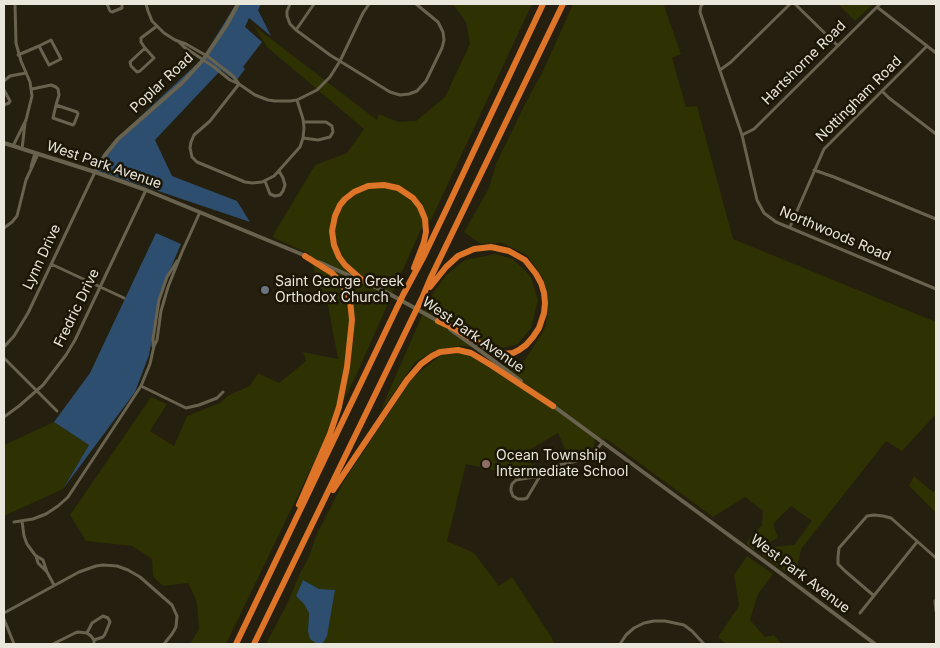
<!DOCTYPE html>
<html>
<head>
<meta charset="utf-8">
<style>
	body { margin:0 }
	#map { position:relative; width:940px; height:648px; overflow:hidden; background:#241f0e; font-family:Inter,sans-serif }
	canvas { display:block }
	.frame { position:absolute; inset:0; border:5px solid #e9e6dc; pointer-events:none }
</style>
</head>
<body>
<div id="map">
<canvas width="940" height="648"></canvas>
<div class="frame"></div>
</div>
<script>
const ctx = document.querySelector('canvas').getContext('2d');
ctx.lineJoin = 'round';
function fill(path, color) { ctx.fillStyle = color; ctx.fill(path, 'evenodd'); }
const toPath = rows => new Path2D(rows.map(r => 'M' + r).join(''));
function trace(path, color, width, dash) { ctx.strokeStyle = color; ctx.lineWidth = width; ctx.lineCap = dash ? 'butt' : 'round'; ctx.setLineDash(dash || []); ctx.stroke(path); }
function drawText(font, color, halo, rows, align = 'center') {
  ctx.font = font + ' Inter,sans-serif'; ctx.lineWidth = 5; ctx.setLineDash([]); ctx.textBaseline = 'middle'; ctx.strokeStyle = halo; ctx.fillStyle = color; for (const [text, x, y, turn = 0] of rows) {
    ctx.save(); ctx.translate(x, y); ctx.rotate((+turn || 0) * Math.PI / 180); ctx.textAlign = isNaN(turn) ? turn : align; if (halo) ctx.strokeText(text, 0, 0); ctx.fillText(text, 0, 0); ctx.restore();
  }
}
const green = toPath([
	[453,4,532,4,431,220,421,229,358,371,226,644,190,644,199,629,197,602,188,583,163,586,153,576,152,559,132,546,86,541,70,515,151,397,167,404,150,431,174,446,187,416,220,403,229,395,250,386,258,373,279,383,306,361,303,352,338,359,328,305,317,282,310,254,272,237,315,165,347,153,364,129,267,47,254,26,377,120,379,114,398,122,416,121,445,97,470,44,466,22],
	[573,4,666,4,664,6,681,54,672,58,686,107,697,106,733,239,936,322,936,414,902,451,886,441,801,549,798,564,801,583,761,554,771,547,794,545,812,521,791,506,773,524,778,538,754,550,746,543,762,525,763,511,745,497,713,517,608,440,596,437,594,446,586,454,569,459,558,433,524,453,537,471,528,475,514,475,466,464,447,541,474,553,499,586,512,577,552,638,554,644,266,644,288,602,300,573,308,559,316,536,344,481,412,378,441,355,465,353,518,370,544,330,546,324,547,300,543,278,527,255,502,243,481,244,464,232,489,188,496,164,526,102,543,71],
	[303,580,319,589,308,631,309,613,304,604,296,596],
	[838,4,873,4,855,21],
	[495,254,513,259,531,277,538,300,531,328,518,344,497,349,461,346,435,350,415,362,379,414,421,318,432,295,446,275,465,260],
	[54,422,89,445,63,489,4,516,4,445],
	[914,476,933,492,936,490,936,513,909,486],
	[747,556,773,574,758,594,750,620,765,637,774,635,780,642,779,644,726,644,718,637,739,606,734,575]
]);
const water = toPath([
	[236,4,261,4,258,10,271,36,249,18,245,27,262,42,243,67,245,69,236,81,221,70,155,140,172,176,237,201,250,222,96,170,113,142,202,59],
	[156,233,181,244,161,291,149,355,135,392,63,489,89,445,54,422,90,373],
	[303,580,319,589,335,590,327,636,323,643,317,644,310,639,308,631,309,613,304,604,296,596]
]);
const minor = toPath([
	[107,4,110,11,112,12,122,8,122,4],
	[146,4,148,11,152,21,164,33,175,40,186,44,207,56,233,76,239,84],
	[290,4,287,11,287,16,290,24,296,30,314,4],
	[703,4,701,6,700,12,742,135,757,200,764,213,776,222,936,289],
	[795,4,838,46],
	[877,7,936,53],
	[296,30,330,55,390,92,400,95,409,94,417,91,426,81,442,48,444,40,443,32,438,22,416,4],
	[51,40,61,59,49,65,39,46,51,40],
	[179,42,184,47,214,67,230,80,239,84,255,95,268,100,275,101,290,101,297,100,317,90,330,77,340,61,363,13,369,4],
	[145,48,154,58,140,71,137,72,131,66,130,62,145,48],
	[145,48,141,42,141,38,157,26],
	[18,55,39,46],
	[720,70,731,62,790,4],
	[4,81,10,76,26,73],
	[239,84,210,121,194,135,191,142,190,148,192,157,197,162,245,182,252,183,262,182,274,176,300,147,303,138,304,128,303,119,297,100],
	[32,89,51,85,56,87,58,89,59,95,56,105],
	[4,90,10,101,9,103,4,105],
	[882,91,889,98,936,134],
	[56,105,77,112,78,114,74,124,73,125,53,118,56,105],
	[742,135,754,129,880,4],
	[303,138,318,140,330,137,333,132,332,126,326,122,304,122],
	[13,146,26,120,32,96,30,82,21,61,16,43,15,4],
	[22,149,25,123],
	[31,167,35,153],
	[814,170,834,177,936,219],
	[265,181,270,194,275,196,280,195,283,191,285,185,283,178,279,171],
	[790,227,824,149,927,46],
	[4,228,12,222,17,216,26,180,38,154],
	[51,264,124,298],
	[153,346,153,339,159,300,167,277,177,261],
	[4,347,14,336,28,313,95,172],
	[4,358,57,411],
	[141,386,186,408,199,405,217,398,223,392],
	[4,417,19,406,43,385,66,355,75,340,146,190],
	[540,476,527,498,524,499,518,499,513,496,511,491,511,488,512,484,516,480,540,476],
	[540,476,550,469,559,465,577,461,585,458,597,449,603,442],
	[22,521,24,536,27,544,35,555,43,560,47,572],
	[14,522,33,519,46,514,58,506,68,497,141,386,150,364,154,346,157,340,161,311,168,287,182,252,200,212],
	[36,556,38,563,47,572,54,585],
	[873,595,845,571,838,564,838,557,839,548,867,516,874,515,883,516,891,518,936,558],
	[936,611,935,601,936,600],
	[4,613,79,572,96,566,103,565,117,566,128,570,140,577,172,605,177,616,176,627,172,634,164,644],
	[860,613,917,542],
	[4,619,14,644],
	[87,633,92,623,103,616,108,618,110,622,105,634,103,637,94,640],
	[53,644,75,633,78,632,87,633,91,636,94,640,94,644],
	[620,644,626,635,634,628,644,623,654,621,665,621,684,625,692,631,704,644]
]);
const tertiary = toPath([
	[4,143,95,172,146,190,306,256],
	[95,172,105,155,118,139,182,83,203,60,226,26,238,4],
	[319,262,386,292,438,321],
	[450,329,478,349,521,381],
	[552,405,779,572,875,644]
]);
const motorway = toPath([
	[362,280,345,265,339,257,334,245,332,231,335,216,340,205,345,199,354,192,368,186,384,185,398,188,413,198,420,207,425,219,426,232,424,242,414,268],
	[430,287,446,267,458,256,474,249,491,247,509,251,525,260,536,274,541,283,544,293,545,303,544,313,539,328,533,337,526,345,519,350,513,353,502,354,495,352,451,327,438,321],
	[333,490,407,380,421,364,432,356,440,352,458,350,471,353,491,365,553,406],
	[299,505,330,434,339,407,347,367,352,320,350,300,342,284,332,273,305,256],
	[236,644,403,295,424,256,447,208,543,4],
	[254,644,423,296,431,277,563,4]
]);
const markers = [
	[265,290,5,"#6b7280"],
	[486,464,5,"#8d6e63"]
];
const streetNames = [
	["Hartshorne Road",804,63,-45],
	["Poplar Road",162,83,-43],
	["Nottingham Road",859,99,-45],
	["West Park Avenue",104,165,19],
	["Northwoods Road",835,234,23],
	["Lynn Drive",42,257,-65],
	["Fredric Drive",77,308,-64],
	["West Park Avenue",473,335,35],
	["West Park Avenue",800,574,37]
];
const poiNames = [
	["Saint George Greek",275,282],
	["Orthodox Church",275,298],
	["Ocean Township",496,456],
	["Intermediate School",496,472]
];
fill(green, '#2e3102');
fill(water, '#2d4e6e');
trace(minor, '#68624f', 3);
trace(tertiary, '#68624f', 4);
trace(motorway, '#de7428', 6);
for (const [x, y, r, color] of markers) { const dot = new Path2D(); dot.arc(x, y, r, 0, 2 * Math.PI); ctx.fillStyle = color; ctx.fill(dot); trace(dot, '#1b1606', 2); }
drawText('14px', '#e9e6dc', '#1b1606', streetNames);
drawText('14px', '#e9e6dc', '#1b1606', poiNames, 'left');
</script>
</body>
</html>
